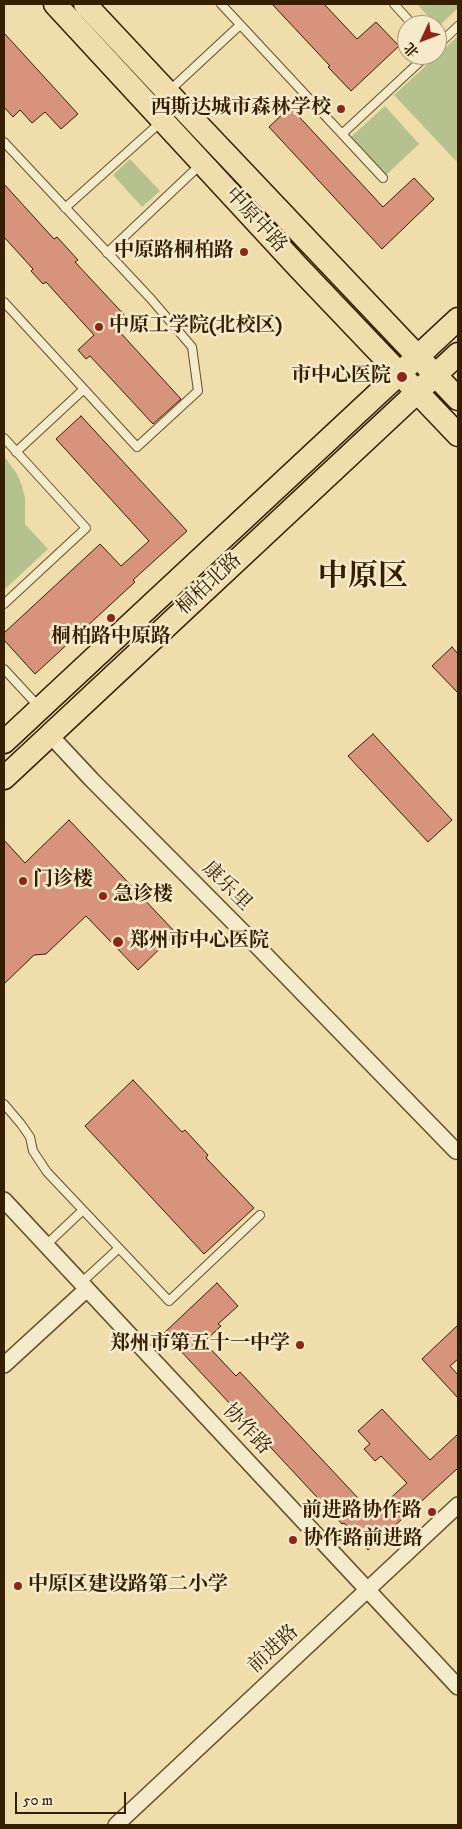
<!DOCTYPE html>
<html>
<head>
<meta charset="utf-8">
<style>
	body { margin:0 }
	#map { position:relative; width:462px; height:1829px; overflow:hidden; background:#efdeac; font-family:"IM FELL DW Pica","Noto Serif SC",serif }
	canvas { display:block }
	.frame { position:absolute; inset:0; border:5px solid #351f00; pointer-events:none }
	.north { position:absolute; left:397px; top:15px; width:50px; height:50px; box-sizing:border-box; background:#f5eac9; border:1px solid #a89979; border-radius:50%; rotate:227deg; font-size:14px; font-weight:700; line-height:20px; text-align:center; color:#351f00 }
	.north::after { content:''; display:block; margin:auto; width:18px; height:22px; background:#8f2418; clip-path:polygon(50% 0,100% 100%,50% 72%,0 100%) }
	.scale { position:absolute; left:15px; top:1792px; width:111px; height:22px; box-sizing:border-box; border:2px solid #351f00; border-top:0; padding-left:6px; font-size:15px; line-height:18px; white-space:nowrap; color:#351f00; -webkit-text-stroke:4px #f5eac9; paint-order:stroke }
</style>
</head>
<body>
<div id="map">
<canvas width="462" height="1829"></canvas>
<div class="frame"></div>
<div class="north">北</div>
<div class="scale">50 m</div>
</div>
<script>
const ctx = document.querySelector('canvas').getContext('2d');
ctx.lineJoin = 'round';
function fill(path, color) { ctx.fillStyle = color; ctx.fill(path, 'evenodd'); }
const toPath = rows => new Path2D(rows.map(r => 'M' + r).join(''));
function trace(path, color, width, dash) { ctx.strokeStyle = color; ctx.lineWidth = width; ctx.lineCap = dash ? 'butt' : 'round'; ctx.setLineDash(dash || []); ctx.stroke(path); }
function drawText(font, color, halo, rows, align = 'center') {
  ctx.font = font + ' "IM FELL DW Pica","Noto Serif SC",serif'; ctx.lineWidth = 5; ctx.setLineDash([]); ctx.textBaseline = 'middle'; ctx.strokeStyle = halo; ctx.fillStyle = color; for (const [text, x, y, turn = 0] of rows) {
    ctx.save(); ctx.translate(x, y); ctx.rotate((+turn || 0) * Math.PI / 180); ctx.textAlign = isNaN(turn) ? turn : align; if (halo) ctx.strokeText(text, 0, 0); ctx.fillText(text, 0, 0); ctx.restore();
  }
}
const green = toPath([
	[417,4,458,4,458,8,438,27],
	[458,36,458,159,456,161,394,95],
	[385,106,419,144,386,175,351,137],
	[130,159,160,191,142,207,113,175],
	[4,456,17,474,22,486,25,498,25,524,48,549,4,590]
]);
const building = toPath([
	[272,4,324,4,357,39,376,22,399,46,351,91,328,67,330,66,272,4],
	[4,33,78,114,61,129,45,112,32,123,20,110,13,117,4,107,4,33],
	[290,107,383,207,414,178,434,199,382,249,269,127,290,107],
	[4,184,54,239,57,237,78,260,75,262,129,320,118,330,181,399,153,424,90,356,86,359,78,350,94,335,46,282,43,284,31,271,33,269,4,237,4,184],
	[81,416,187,531,133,580,135,582,35,674,4,640,4,633,100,544,121,566,149,541,56,439,81,416],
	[452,647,458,654,458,693,432,666,452,647],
	[373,734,452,820,428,842,348,756,373,734],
	[69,820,176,933,138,970,86,916,46,954,34,955,4,984,4,840,25,863,69,820],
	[133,1080,182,1132,185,1130,208,1155,206,1158,254,1208,204,1254,85,1126,133,1080],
	[217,1283,238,1306,218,1324,221,1326,204,1342,236,1376,240,1372,373,1514,407,1483,381,1456,375,1461,364,1449,370,1444,358,1431,382,1409,430,1460,458,1434,458,1468,368,1550,344,1523,342,1524,164,1333,217,1283],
	[458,1325,458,1359,450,1366,458,1375,458,1398,422,1359,458,1325]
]);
const lane = toPath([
	[221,4,383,178],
	[394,4,413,25],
	[437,46,458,26],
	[169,91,240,25],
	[342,134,427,55],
	[4,142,151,299,192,347,198,391,137,447,4,302],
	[65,208,162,121],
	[107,253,200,165],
	[4,438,86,528,4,604],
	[16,452,84,389],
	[4,669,40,708],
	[4,1104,21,1124,30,1137,33,1151,47,1172,169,1301,260,1215],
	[46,1245,83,1210],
	[81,1283,119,1248]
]);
const street = toPath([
	[50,735,92,780,253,942,456,1151,458,1150],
	[4,1200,458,1687],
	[4,1365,87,1289],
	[116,1825,458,1505]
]);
const primary = toPath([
	[55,4,299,268,458,435],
	[85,4,203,130,458,399],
	[4,742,458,319],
	[4,778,458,354]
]);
const markers = [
	[341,109,5,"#8f2418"],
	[244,252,5,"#8f2418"],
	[99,327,5,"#8f2418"],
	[402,377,6,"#8f2418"],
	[111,618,5,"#8f2418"],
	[23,881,5,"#8f2418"],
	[103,896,5,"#8f2418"],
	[118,942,6,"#8f2418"],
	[300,1345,5,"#8f2418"],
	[432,1512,5,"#8f2418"],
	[293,1540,5,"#8f2418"],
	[18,1586,5,"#8f2418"]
];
const poiNames = [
	["西斯达城市森林学校",331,109,"right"],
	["中原路桐柏路",234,252,"right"],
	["中原工学院(北校区)",109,327],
	["市中心医院",391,377,"right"],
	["桐柏路中原路",111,638,"center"],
	["门诊楼",33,881],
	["急诊楼",113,896],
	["郑州市中心医院",129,942],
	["郑州市第五十一中学",290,1345,"right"],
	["前进路协作路",422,1512,"right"],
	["协作路前进路",303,1540],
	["中原区建设路第二小学",28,1586]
];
const streetNames = [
	["中原中路",255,221,47],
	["桐柏北路",210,585,-43],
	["康乐里",226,887,45],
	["协作路",246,1430,47],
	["前进路",274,1650,-43]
];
const townNames = [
	["中原区",363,579]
];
fill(green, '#b5c28d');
fill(building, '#d7937c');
trace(building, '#351f00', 1);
trace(lane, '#644f2b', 10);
trace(street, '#644f2b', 18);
trace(primary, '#351f00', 25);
trace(lane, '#f5eac9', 8);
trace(street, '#f5eac9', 15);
trace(primary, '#efdeac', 22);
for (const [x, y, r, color] of markers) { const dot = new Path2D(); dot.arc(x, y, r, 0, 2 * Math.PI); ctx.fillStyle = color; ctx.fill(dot); trace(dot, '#f5eac9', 2); }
drawText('bold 20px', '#351f00', '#f5eac9', poiNames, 'left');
drawText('20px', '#351f00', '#f5eac9', streetNames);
drawText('bold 30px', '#351f00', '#f5eac9', townNames);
</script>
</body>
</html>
